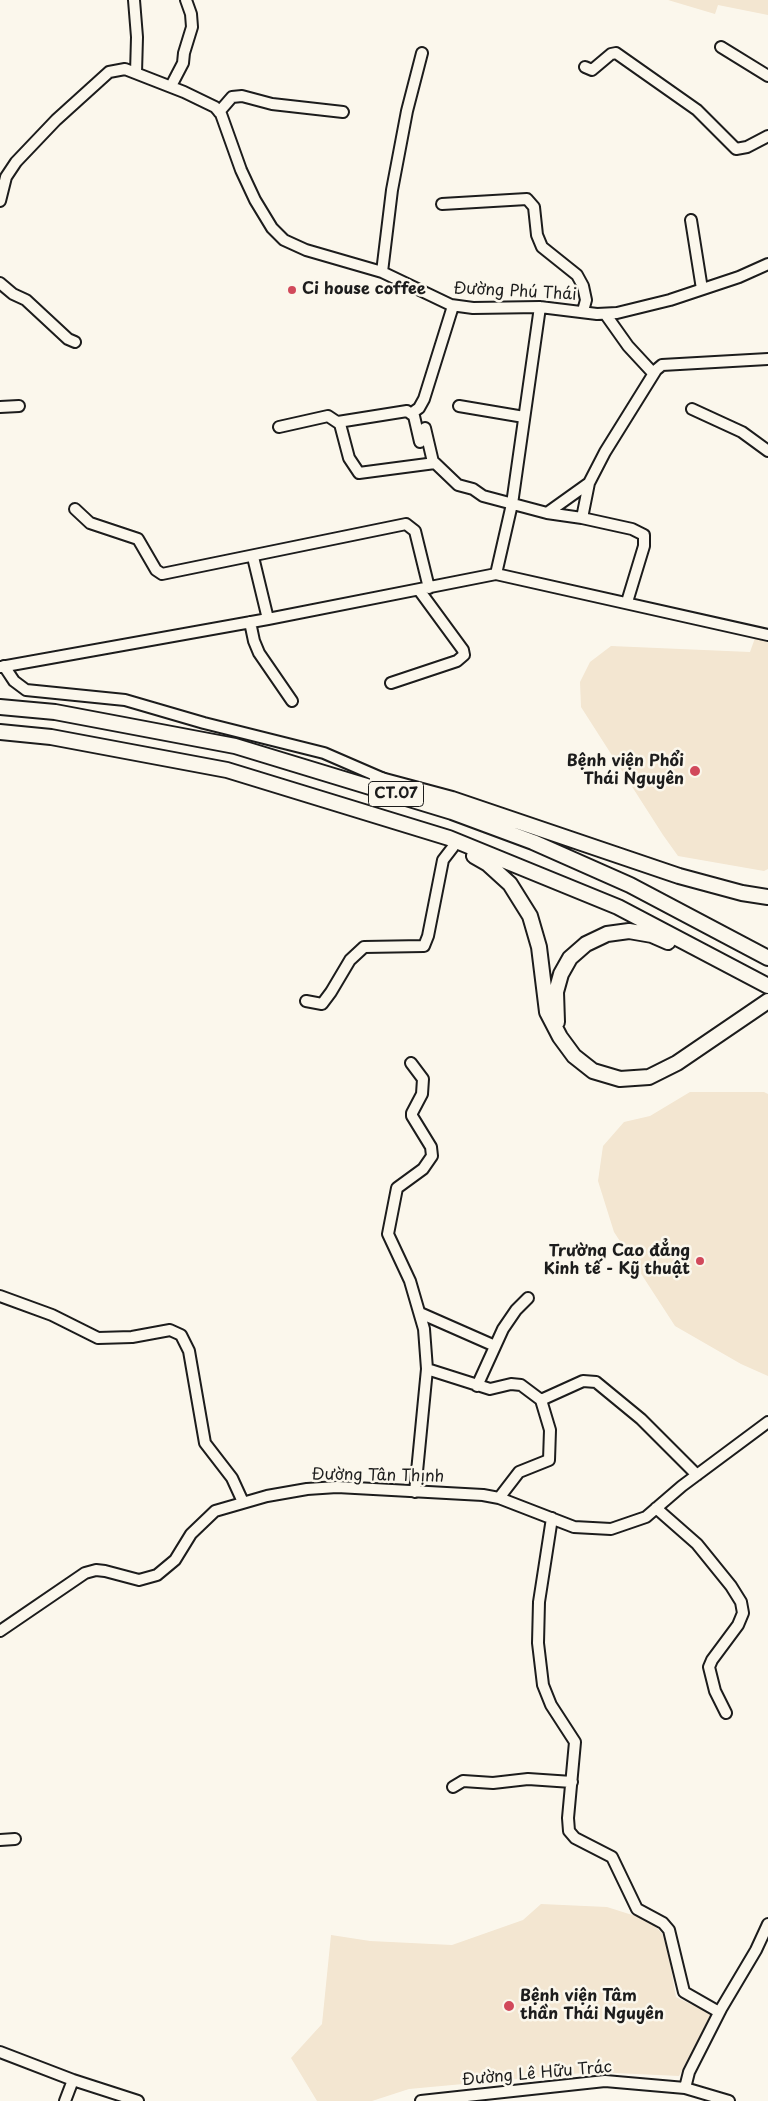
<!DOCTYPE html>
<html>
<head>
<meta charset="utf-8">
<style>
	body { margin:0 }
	canvas { display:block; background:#fbf7ec }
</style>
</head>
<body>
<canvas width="768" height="2101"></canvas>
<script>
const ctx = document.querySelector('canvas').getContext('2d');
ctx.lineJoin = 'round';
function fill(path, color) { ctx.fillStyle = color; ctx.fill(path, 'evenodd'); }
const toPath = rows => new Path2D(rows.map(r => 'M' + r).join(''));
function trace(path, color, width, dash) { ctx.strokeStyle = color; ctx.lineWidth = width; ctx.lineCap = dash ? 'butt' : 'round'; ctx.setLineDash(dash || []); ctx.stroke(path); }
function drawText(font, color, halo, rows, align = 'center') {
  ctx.font = font + ' "Playpen Sans",sans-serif'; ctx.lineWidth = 5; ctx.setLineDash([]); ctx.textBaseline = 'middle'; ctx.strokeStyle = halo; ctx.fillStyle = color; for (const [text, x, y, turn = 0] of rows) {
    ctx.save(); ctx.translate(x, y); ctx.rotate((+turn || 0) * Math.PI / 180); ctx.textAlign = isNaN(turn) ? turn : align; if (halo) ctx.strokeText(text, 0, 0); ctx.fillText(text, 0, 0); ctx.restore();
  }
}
const built = toPath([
	[668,0,768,0,768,15,718,5,715,14],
	[755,638,768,641,768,869,764,871,678,856,663,835,581,707,580,682,590,662,611,646,750,652],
	[690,1092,764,1092,768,1094,768,1376,741,1364,675,1326,614,1232,598,1181,603,1146,624,1122,650,1116],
	[541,1904,607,1907,648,1920,662,1933,669,1957,676,1997,711,2014,679,2076,593,2072,409,2089,372,2101,317,2101,291,2058,322,2024,331,1935,370,1941,452,1945,523,1920]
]);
const minor = toPath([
	[134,0,137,37,136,73],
	[721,47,768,76],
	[585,67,592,70,611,54,616,53,697,110,736,149,747,147,768,136],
	[171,86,183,63,184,53,192,27,191,14,186,0],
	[219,112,232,97,242,96,272,104,343,112],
	[0,201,6,177,16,162,56,120,109,72,125,69,184,92,215,107,221,114,241,170,255,200,272,228,284,240,306,250,382,272,451,305,473,308,540,307,597,314,617,313,670,300,739,277,768,264],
	[442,204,527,199,534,207,537,235,542,247,577,275,583,286,586,300,583,311],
	[691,220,702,289],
	[382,272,392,190,407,111,422,53],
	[0,283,13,294,26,300,68,339,75,342],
	[606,315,628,346,653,373],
	[459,406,524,417],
	[0,407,19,406],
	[692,409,742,432,768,451],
	[412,413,419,408,424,399,453,306],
	[338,422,407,411,414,416,420,442],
	[279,427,328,416,340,424,349,458,359,473,435,463,458,485,473,489,483,496,547,513,582,518,589,483,605,452,656,370,662,365,768,359],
	[425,428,433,462],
	[75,509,90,523,138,539,156,570,162,574,406,524,415,531,429,588],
	[547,513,589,483],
	[582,518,632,529,644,535,644,546,627,602],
	[253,557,268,619],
	[496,574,512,504,540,307],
	[250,622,254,641,259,653,292,701],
	[4,666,14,681,26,690,125,700,204,723,324,753,384,779],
	[0,667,268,619,496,574,768,635],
	[391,683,457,661,464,655,463,650,419,590],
	[306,1001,322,1004,331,992,350,960,364,947,424,946,428,936,443,860,453,847],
	[411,1063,423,1079,422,1094,412,1113,412,1116,431,1147,432,1156,423,1169,397,1188,388,1234,410,1281,424,1329,427,1369,415,1492],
	[0,1296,52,1315,98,1338,132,1337,170,1330,181,1335,189,1351,205,1443,232,1478,243,1502],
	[420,1313,495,1346],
	[427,1369,490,1389,511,1384,521,1385,541,1400,583,1381,596,1382,641,1419,697,1475],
	[477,1386,503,1329,516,1310,528,1298],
	[499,1498,519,1472,549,1460,550,1430,541,1400],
	[656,1508,697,1544,731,1586,741,1602,743,1613,738,1625,712,1660,709,1667,715,1691,726,1713],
	[552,1518,539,1602,538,1643,543,1685,551,1705,575,1742,568,1818,569,1831,575,1838,612,1857,637,1909,663,1923,669,1930,684,1992,719,2012],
	[0,1631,85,1573,96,1570,105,1571,139,1580,157,1575,175,1560,191,1534,215,1511,267,1496,307,1489,337,1487,483,1495,499,1498,574,1527,611,1529,646,1517,682,1486,768,1422],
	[453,1787,463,1781,493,1783,528,1779,572,1782],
	[0,1840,15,1839],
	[0,2052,73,2080,138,2101],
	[65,2101,73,2080],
	[421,2101,605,2081,685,2088],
	[729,2101,685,2088,689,2072,721,2009,756,1950,768,1924]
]);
const highway = toPath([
	[0,707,55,712,235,746,452,812,533,842,630,885,768,958],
	[0,732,51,737,227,770,449,838,618,907,768,986],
	[377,779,452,799,679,876,742,893,768,897],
	[474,856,488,864,510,884,530,916,539,947,547,1012,560,1037,574,1056,593,1071,620,1079,649,1077,677,1063,768,1001],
	[557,1022,556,992,561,974,570,958,586,944,607,934,629,931,652,935,668,942]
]);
const markers = [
	[292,290,5,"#d1495b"],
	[695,771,6,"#d1495b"],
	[700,1261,5,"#d1495b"],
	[509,2006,6,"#d1495b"]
];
const shields = [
	[396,794,55]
];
const shieldNames = [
	["CT.07",396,794]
];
const poiNames = [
	["Ci house coffee",302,290],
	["Bệnh viện Phổi",684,762,"right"],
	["Thái Nguyên",684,780,"right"],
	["Trường Cao đẳng",690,1252,"right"],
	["Kinh tế - Kỹ thuật",690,1270,"right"],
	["Bệnh viện Tâm",520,1997],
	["thần Thái Nguyên",520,2015]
];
const streetNames = [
	["Đường Phú Thái",515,292,3],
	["Đường Tân Thịnh",378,1476,1],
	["Đường Lê Hữu Trác",537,2074,-5]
];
fill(built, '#f3e6d1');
trace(minor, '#1c1c1c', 14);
trace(highway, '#1c1c1c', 18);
trace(minor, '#fbf7ec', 10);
trace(highway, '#fbf7ec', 14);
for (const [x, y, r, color] of markers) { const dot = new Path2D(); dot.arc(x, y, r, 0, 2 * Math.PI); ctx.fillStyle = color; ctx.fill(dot); trace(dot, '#fbf7ec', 2); }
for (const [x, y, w] of shields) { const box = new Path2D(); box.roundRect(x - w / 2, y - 12.5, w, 25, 4); ctx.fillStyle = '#fbf7ec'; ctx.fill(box); trace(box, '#1c1c1c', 1); }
drawText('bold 15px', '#1c1c1c', null, shieldNames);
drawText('bold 16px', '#1c1c1c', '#fbf7ec', poiNames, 'left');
drawText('16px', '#1c1c1c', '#fbf7ec', streetNames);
</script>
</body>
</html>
